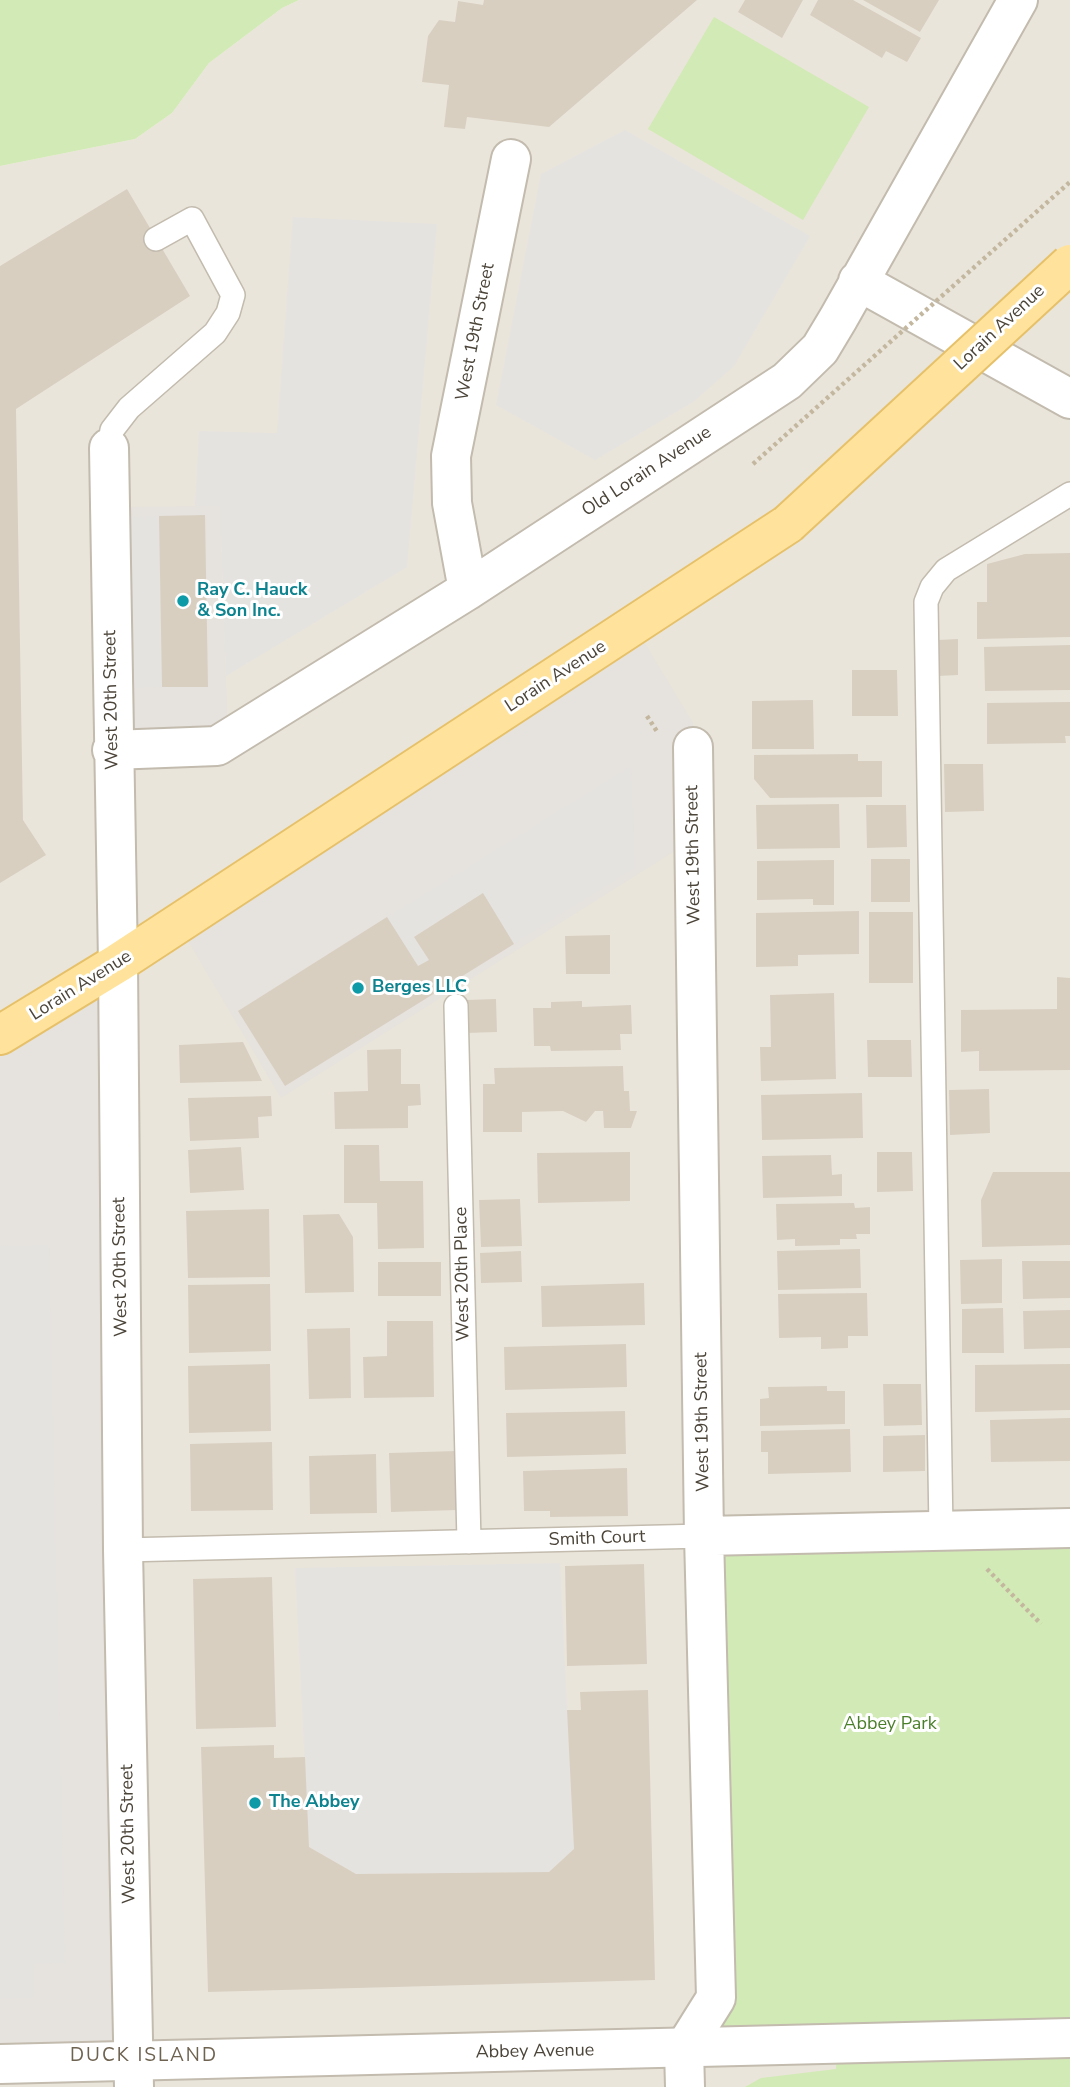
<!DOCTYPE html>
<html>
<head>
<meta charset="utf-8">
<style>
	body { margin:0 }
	canvas { display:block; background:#f6f3ec }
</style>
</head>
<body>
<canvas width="1070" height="2087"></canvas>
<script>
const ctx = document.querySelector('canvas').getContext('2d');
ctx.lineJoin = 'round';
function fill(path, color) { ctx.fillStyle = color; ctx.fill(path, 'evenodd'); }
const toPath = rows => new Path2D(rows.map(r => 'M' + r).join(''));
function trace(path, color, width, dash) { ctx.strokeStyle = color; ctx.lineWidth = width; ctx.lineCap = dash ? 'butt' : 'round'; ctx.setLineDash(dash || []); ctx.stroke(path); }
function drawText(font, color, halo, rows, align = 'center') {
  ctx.font = font + ' "Nunito Sans",sans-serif'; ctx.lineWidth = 6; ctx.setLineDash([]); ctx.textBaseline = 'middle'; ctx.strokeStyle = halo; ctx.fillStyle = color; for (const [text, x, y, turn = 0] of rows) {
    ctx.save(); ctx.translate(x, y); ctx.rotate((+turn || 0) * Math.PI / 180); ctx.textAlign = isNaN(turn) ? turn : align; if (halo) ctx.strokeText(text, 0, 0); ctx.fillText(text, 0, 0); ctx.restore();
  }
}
const residential = toPath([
	[299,0,1070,0,1070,1528,837,2042,841,2087,0,2087,0,166,135,139,172,113,209,63,282,8]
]);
const industrial = toPath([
	[220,506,228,739,112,750,110,507],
	[634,625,693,723,694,839,281,1098,178,924],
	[118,963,134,2061,0,2064,0,1035]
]);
const green = toPath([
	[0,0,299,0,282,8,209,63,172,113,135,139,0,166],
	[714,17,869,107,803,220,648,129],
	[1070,1528,1070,2087,745,2087,761,2078,836,2069,837,2043,684,2049,716,1998,704,1536]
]);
const parking = toPath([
	[625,130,810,236,734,366,693,402,595,460,496,405,541,174],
	[293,217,437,224,407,567,226,676,220,506,195,506,199,431,277,433],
	[159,516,162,687,129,688,126,517],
	[631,766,635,868,514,944,483,893,414,936,429,960,418,966,387,917],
	[49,1245,65,1963,33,1964,33,1998,0,1999,0,1246],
	[560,1563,574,1849,549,1872,356,1874,309,1847,295,1568]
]);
const building = toPath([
	[484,0,697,0,549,127,467,117,465,129,444,127,449,85,422,82,428,36,439,20,455,22,458,1,483,5],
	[745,0,803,0,782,38,738,12],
	[818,0,853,0,921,38,907,62,886,51,882,58,810,15],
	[863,0,939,0,920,32],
	[127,189,190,296,16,409,23,820,46,855,0,883,0,266],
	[205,515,208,687,162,687,159,516],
	[1070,553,1070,637,977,639,977,602,987,602,987,564,1025,554],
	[958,639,958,675,938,676,938,640],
	[1070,645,1070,690,985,691,984,647],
	[852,670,897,670,898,716,852,716],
	[813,700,814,749,752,749,752,701],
	[1070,702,1070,736,1065,736,1066,743,987,744,987,703],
	[858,754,858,761,882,761,882,797,770,798,754,779,754,755],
	[944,764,983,764,984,811,945,812],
	[839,804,840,848,757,849,756,805],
	[866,805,906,805,907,847,867,848],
	[871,859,910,859,910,902,871,902],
	[834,860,834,905,813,905,813,899,757,900,757,861],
	[483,893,514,944,285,1086,238,1011,387,917,418,966,429,960,414,937],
	[859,911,859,954,798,955,798,966,756,967,756,913],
	[869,912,913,912,913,983,869,983],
	[610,935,610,974,566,974,565,936],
	[1057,977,1070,978,1070,1070,979,1071,979,1051,961,1052,961,1010,1057,1009],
	[834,993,836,1079,761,1081,760,1047,771,1047,770,995],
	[496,999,497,1032,466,1033,466,1000],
	[582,1001,582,1007,631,1005,632,1034,620,1034,621,1050,551,1051,550,1046,534,1046,533,1008,551,1008,551,1002],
	[867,1040,911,1040,912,1077,868,1077],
	[243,1042,262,1081,180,1083,179,1045],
	[401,1049,401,1084,420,1084,421,1105,408,1106,408,1128,335,1129,334,1092,368,1091,367,1050],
	[623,1066,624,1091,629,1091,630,1111,637,1111,631,1128,604,1128,603,1111,595,1111,586,1122,563,1111,522,1112,522,1132,483,1132,483,1084,495,1084,494,1068],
	[989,1089,990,1133,950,1135,949,1090],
	[862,1093,863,1138,762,1140,761,1095],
	[271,1096,272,1116,258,1117,259,1138,190,1141,188,1098],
	[344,1145,379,1145,380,1181,423,1181,424,1248,378,1249,377,1203,344,1203],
	[241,1147,244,1190,190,1193,188,1150],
	[630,1152,630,1201,538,1203,537,1153],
	[877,1152,912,1152,913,1191,877,1192],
	[831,1155,832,1175,842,1174,842,1196,763,1198,762,1156],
	[993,1172,1070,1172,1070,1245,982,1247,981,1200],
	[520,1199,522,1246,481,1247,479,1200],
	[854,1203,855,1208,870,1207,870,1234,856,1234,857,1239,840,1239,840,1245,795,1246,795,1239,777,1240,776,1204],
	[269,1209,270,1277,188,1278,186,1211],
	[339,1214,353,1237,354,1292,305,1293,303,1215],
	[860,1249,861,1288,778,1290,777,1251],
	[521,1251,522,1282,481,1283,480,1253],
	[1002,1259,1002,1303,961,1304,960,1260],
	[1022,1261,1070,1261,1070,1298,1023,1299],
	[378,1262,441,1262,441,1296,378,1296],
	[644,1283,645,1325,542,1327,541,1286],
	[270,1284,271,1351,189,1353,188,1285],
	[867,1293,868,1336,848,1336,848,1348,821,1349,821,1337,779,1338,778,1294],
	[1003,1308,1004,1353,962,1353,962,1309],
	[1070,1310,1070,1348,1024,1349,1023,1311],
	[387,1321,433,1321,434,1397,364,1398,363,1357,387,1356],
	[350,1328,351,1398,309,1399,307,1329],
	[626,1344,627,1387,505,1390,504,1347],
	[270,1364,271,1431,189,1433,188,1366],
	[1070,1364,1070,1410,975,1412,975,1365],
	[883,1384,921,1384,922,1425,884,1426],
	[827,1386,827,1391,845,1391,845,1424,760,1426,760,1399,769,1398,768,1387],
	[625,1411,626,1454,507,1457,506,1413],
	[1070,1418,1070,1461,991,1462,990,1420],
	[850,1429,851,1472,768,1474,768,1452,761,1452,761,1431],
	[925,1435,925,1471,883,1472,883,1436],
	[272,1442,273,1510,191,1511,190,1444],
	[456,1451,458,1510,391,1512,389,1453],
	[376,1454,377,1513,310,1514,309,1456],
	[627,1468,628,1516,550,1517,550,1511,524,1511,523,1471],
	[644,1564,647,1664,567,1666,565,1566],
	[272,1577,276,1727,196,1729,193,1579],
	[648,1690,655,1980,208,1992,201,1747,274,1745,274,1758,305,1757,309,1847,356,1874,549,1872,574,1849,567,1710,581,1710,580,1692]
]);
const path = toPath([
	[647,716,658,733],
	[987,1569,1041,1624]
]);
const service = toPath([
	[109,448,112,430,129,408,215,333,228,313,233,295,192,219,156,239],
	[456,1006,469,1542],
	[941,1531,926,602,932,587,946,570,1070,494],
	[123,1550,704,1536]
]);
const minor = toPath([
	[858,281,1070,399],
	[109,448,118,963,123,1550,134,2087],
	[468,590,452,503,451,456,511,159],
	[112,750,217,746,468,590,787,381,820,349,838,319,1018,0],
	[704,1536,1070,1528],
	[685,2087,684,2049,716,1998,704,1536,693,747]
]);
const tertiary = toPath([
	[0,2064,1070,2038]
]);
const primary = toPath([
	[0,1035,118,963,788,524]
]);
const pathBridge = toPath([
	[753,464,1070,182]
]);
const primaryBridge = toPath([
	[788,524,1070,264]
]);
const markers = [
	[183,601,7,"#0f9aa8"],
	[358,988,7,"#0f9aa8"],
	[255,1803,7,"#0f9aa8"]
];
const streetNames = [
	["Lorain Avenue",1000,328,-43],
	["West 19th Street",476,332,-79],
	["Old Lorain Avenue",647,472,-33],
	["Lorain Avenue",556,677,-33],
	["West 20th Street",112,700,-91],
	["West 19th Street",694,855,-91],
	["Lorain Avenue",81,986,-32],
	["West 20th Street",121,1267,-91],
	["West 20th Place",463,1274,-91],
	["West 19th Street",703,1422,-91],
	["Smith Court",597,1539,-2],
	["West 20th Street",129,1834,-91],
	["Abbey Avenue",535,2052,-1]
];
const cultureNames = [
	["Ray C. Hauck",197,591],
	["& Son Inc.",197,612],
	["Berges LLC",372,988],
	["The Abbey",269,1803]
];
const parkNames = [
	["Abbey Park",890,1725]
];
const neighbourhoodNames = [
	["DUCK ISLAND",144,2056]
];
fill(residential, '#eae5da');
fill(industrial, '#e6e2dd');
fill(green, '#d2eab5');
fill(parking, '#e5e3e0');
fill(building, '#d8cfc1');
trace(service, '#c2bbae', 26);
trace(minor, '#c2bbae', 42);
trace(tertiary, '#c2bbae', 42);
trace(primary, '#e6c16a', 42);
trace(path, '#c4b79f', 4.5, [3.5, 3.5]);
trace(service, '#fff', 23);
trace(minor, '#fff', 38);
trace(tertiary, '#fff', 38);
trace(primary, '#ffe39c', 38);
trace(primaryBridge, '#e6c16a', 42, []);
trace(pathBridge, '#c4b79f', 4.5, [3.5, 3.5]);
trace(primaryBridge, '#ffe39c', 38);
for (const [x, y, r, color] of markers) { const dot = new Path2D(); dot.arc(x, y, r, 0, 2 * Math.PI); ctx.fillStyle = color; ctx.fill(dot); trace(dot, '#fff', 2.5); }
drawText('18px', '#4b4439', '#fff', streetNames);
drawText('bold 18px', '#0d838f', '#fff', cultureNames, 'left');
drawText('18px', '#4a7f2a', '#fff', parkNames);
ctx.letterSpacing = '2px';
drawText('19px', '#6e6250', '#fff', neighbourhoodNames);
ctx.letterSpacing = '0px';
</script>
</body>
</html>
